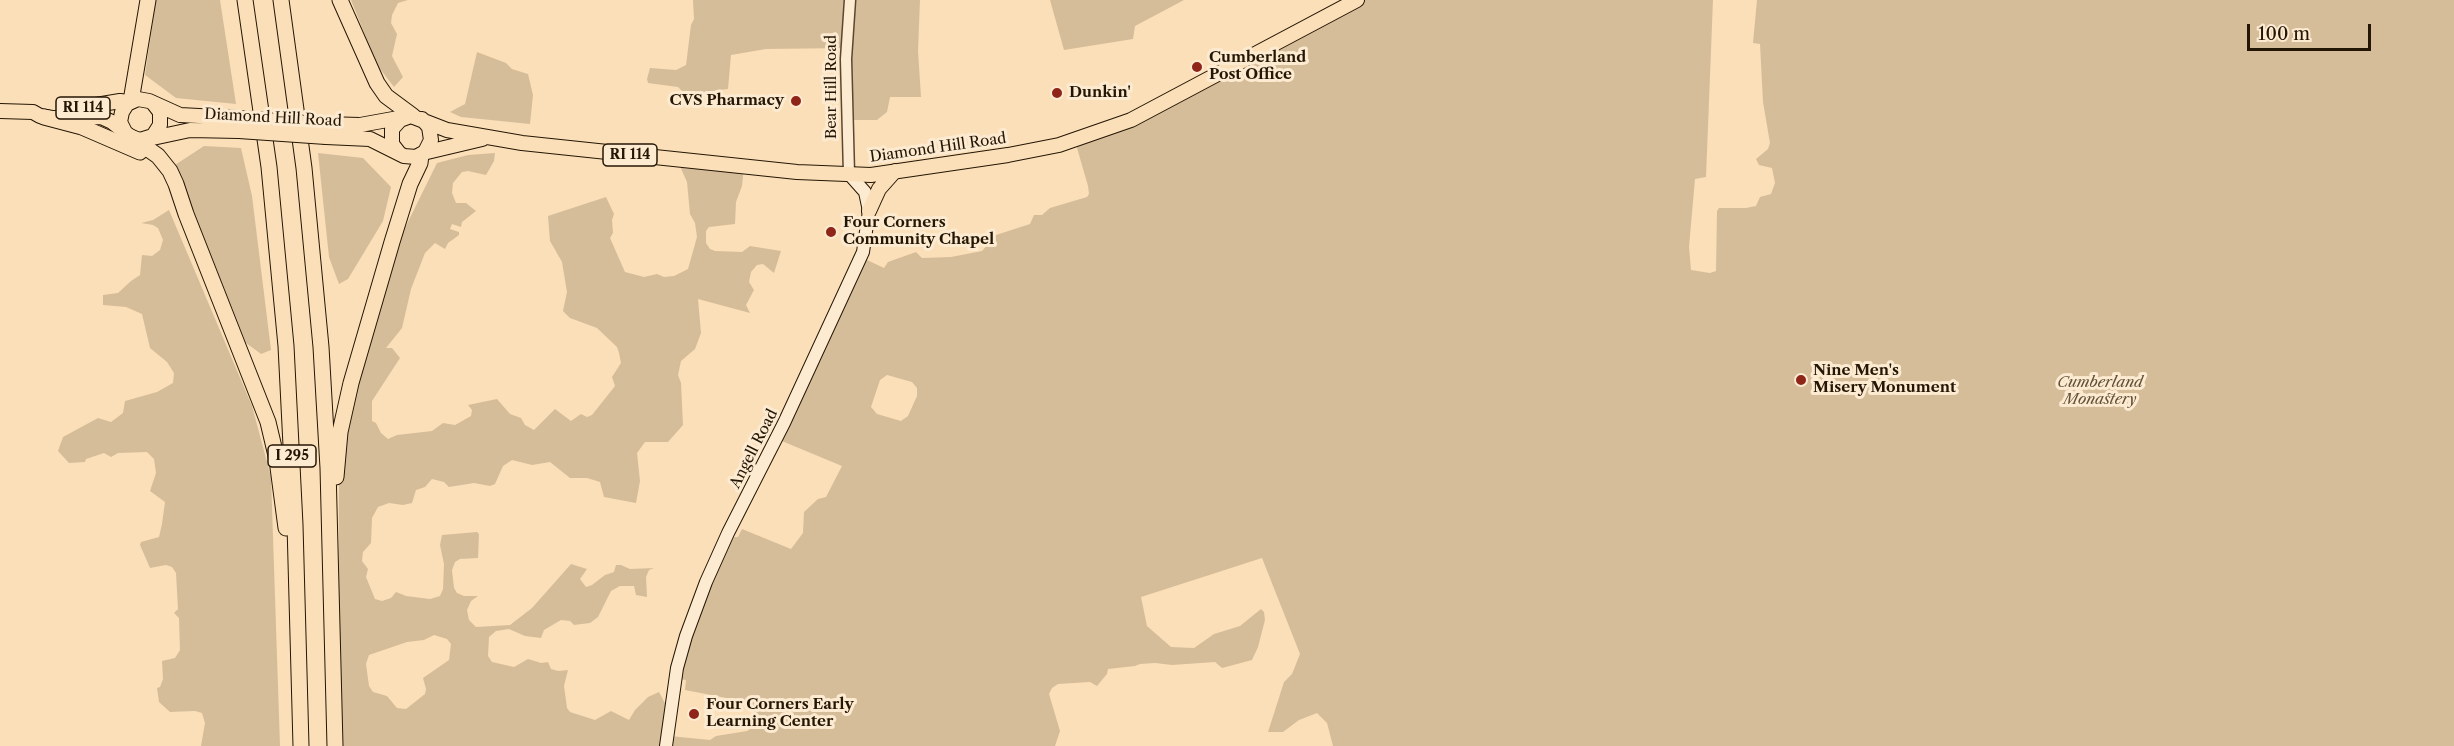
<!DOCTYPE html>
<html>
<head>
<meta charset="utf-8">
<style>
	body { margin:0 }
	#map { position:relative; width:2454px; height:746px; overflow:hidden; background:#fbdfb8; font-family:"Libre Caslon Text",serif }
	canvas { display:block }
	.scale { position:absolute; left:2247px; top:24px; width:124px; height:27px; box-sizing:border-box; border:3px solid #241604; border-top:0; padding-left:8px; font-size:18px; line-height:21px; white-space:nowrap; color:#241604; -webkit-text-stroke:4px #fcead1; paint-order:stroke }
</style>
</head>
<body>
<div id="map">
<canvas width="2454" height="746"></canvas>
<div class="scale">100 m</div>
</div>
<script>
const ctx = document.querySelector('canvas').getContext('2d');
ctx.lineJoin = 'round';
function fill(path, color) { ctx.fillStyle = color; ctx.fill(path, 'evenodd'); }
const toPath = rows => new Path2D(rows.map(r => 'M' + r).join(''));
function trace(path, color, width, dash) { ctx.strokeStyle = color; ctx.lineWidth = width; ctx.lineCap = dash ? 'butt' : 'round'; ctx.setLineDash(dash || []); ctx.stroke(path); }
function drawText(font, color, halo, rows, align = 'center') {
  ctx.font = font + ' "Libre Caslon Text",serif'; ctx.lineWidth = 6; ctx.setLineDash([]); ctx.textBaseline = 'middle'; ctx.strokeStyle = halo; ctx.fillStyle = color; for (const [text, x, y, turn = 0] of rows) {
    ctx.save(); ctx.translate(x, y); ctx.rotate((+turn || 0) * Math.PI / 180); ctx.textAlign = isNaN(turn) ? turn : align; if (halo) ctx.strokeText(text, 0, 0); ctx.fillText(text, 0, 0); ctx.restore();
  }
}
const green = toPath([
	[156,0,220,0,236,104,176,98,145,75],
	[351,0,408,0,398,3,392,15,391,23,397,34,392,56,403,77,394,87,377,65],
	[693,0,920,0,918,51,921,97,890,97,887,112,877,120,851,120,848,48,766,49,731,55,728,89,705,92,699,97,697,102,684,101,682,91,678,87,648,83,647,79,650,68,676,70,686,65,691,25,694,19],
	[1050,0,1184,0,1135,26,1133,39,1064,50],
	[1364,0,1713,0,1706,177,1695,179,1689,247,1691,270,1710,273,1716,271,1717,211,1719,208,1746,208,1756,206,1760,197,1771,194,1775,183,1772,168,1759,165,1756,159,1768,149,1770,143,1763,102,1760,44,1753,43,1757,0,2454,0,2454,746,1333,746,1327,723,1317,713,1299,720,1283,732,1268,732,1284,682,1292,674,1300,654,1262,558,1141,597,1147,626,1171,647,1194,648,1214,634,1240,626,1261,609,1264,612,1265,620,1258,647,1252,660,1222,668,1215,662,1172,665,1155,663,1140,664,1135,666,1108,669,1107,674,1097,686,1090,682,1058,684,1052,688,1049,694,1060,731,1055,746,338,746,339,469,341,441,353,410,363,366,403,232,437,163,468,155,495,153,494,161,486,175,468,171,462,172,453,183,452,193,456,203,466,203,476,211,462,222,461,227,452,224,450,229,459,232,459,235,448,243,445,249,435,243,425,253,411,289,402,328,386,348,392,348,400,358,372,401,372,421,376,423,381,433,388,439,397,435,432,431,443,423,455,425,471,416,472,410,468,405,497,399,510,414,521,418,525,425,534,430,555,409,571,421,581,414,587,417,592,415,615,386,612,377,621,363,619,353,617,347,597,328,570,318,563,311,567,292,562,262,550,241,548,216,606,197,614,214,612,220,613,233,610,238,625,272,644,277,657,274,664,277,674,276,688,269,697,237,695,223,690,214,687,182,679,164,744,166,742,186,736,202,735,224,709,227,706,231,706,243,710,249,715,251,742,252,750,246,781,251,774,273,763,264,757,265,751,272,749,282,754,290,746,305,750,313,698,299,701,333,695,349,681,361,678,375,681,383,683,425,668,442,645,442,637,453,640,481,636,503,604,497,600,482,587,478,570,478,550,462,532,465,512,460,503,466,495,484,490,486,474,483,449,487,444,482,432,479,425,487,416,490,412,503,403,505,389,503,378,507,372,518,371,543,363,552,362,561,368,569,366,577,375,599,382,601,391,598,396,592,406,596,430,599,440,596,443,589,444,564,440,545,442,535,477,532,479,534,478,558,460,559,455,562,452,570,454,588,457,593,464,596,478,596,471,601,467,610,469,620,476,627,510,625,532,608,571,564,587,569,580,579,586,587,592,585,605,575,614,572,616,565,621,565,630,569,654,568,649,570,646,577,647,597,636,595,634,586,620,586,611,591,598,617,590,623,574,625,570,621,561,620,544,630,541,638,525,636,509,629,496,631,489,637,488,656,492,662,514,667,528,659,541,663,548,662,551,669,558,671,568,670,564,686,567,708,570,712,595,720,611,711,629,720,635,710,648,697,659,692,668,709,670,736,710,740,716,736,747,731,753,727,755,719,752,703,685,690,686,680,679,679,682,659,729,537,738,537,742,529,791,549,803,533,804,512,818,499,826,497,842,466,777,439,865,259,884,268,888,262,916,252,922,258,951,257,982,251,996,235,1030,224,1034,215,1042,215,1050,208,1087,197,1089,194,1088,186,1075,141,1277,46],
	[887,375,912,382,917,388,917,396,908,416,901,421,877,414,871,407,880,380],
	[434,635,447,639,451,644,449,660,423,678,426,689,425,694,406,709,397,708,387,696,373,692,369,686,366,664,369,655,407,642,424,640],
	[477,52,506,63,512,69,528,74,533,95,530,124,461,117,450,112,465,104],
	[204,146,241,148,252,196,271,350,261,354,246,343,175,165],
	[318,153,363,158,391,187,383,221,348,279,339,284,329,257],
	[169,210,252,406,271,477,280,746,201,746,205,723,202,713,195,711,170,712,159,702,157,688,160,687,163,679,162,661,175,658,180,650,179,618,174,613,178,609,176,573,172,567,166,565,150,568,140,545,141,542,159,537,162,524,165,502,150,491,156,473,154,459,147,452,118,453,111,457,104,453,86,459,85,462,69,463,58,451,63,437,98,418,111,422,123,413,125,401,157,392,173,383,174,373,167,362,150,348,142,314,126,307,103,305,103,295,118,293,131,281,140,275,142,255,152,256,160,250,163,240,158,228,153,225,141,223,153,220]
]);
const tertiary = toPath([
	[849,174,846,59,850,0]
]);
const secondary = toPath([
	[666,746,677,668,686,636,706,582,728,533,784,423,863,252,869,211,865,192,849,174]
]);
const primary = toPath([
	[72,109,120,101,129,102],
	[0,111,33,112,40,116,52,118,101,117,112,122,131,137,140,140,153,136,160,125,160,112,153,103],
	[324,124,360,125,404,117],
	[125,132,120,122,122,112,127,104,138,99,149,101,180,115,237,118],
	[326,137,370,139,404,156,416,157,425,152,431,140,429,127,422,119],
	[148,139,190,130,239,131],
	[399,153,392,144,392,129,400,120,411,116,447,130,522,143,797,172,871,175,1008,155,1059,145,1131,120,1357,0],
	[423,153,482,139],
	[869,211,879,189,895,171]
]);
const motorway = toPath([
	[245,0,269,167,286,346,295,525,301,746],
	[281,0,304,168,321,347,328,468,335,746],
	[340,0,377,83,386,96,413,116],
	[131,101,148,0],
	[44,117,82,127,140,152],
	[131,137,158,156,170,171,176,184,186,214,268,422,277,460,286,528],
	[336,477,340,432,351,383,392,242,410,184,420,163,421,155]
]);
const primaryBridge = toPath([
	[237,118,324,124],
	[239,131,326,137]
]);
const markers = [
	[1197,67,6,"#8f2418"],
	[1057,93,6,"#8f2418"],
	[796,101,6,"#8f2418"],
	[831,232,6,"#8f2418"],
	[1801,380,6,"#8f2418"],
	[694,714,6,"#8f2418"]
];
const shields = [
	[83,108,54],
	[630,155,54],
	[292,456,48]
];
const shieldNames = [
	["RI 114",83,108],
	["RI 114",630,155],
	["I 295",292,456]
];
const poiNames = [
	["Cumberland",1209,58],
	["Post Office",1209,75],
	["Dunkin'",1069,93],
	["CVS Pharmacy",784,101,"right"],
	["Four Corners",843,223],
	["Community Chapel",843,240],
	["Nine Men's",1813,371],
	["Misery Monument",1813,388],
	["Four Corners Early",706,705],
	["Learning Center",706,722]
];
const streetNames = [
	["Bear Hill Road",832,87,-90],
	["Diamond Hill Road",273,118,3],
	["Diamond Hill Road",938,148,-8],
	["Angell Road",754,449,-63]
];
const parkNames = [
	["Cumberland",2100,383],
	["Monastery",2100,400]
];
fill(green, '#d6bd99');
trace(tertiary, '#5a4831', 13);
trace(secondary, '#241604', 14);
trace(primary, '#241604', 16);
trace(motorway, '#241604', 17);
trace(tertiary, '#fcead1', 10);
trace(secondary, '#fcead1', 12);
trace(primary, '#fbdfb8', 14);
trace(motorway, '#fbdfb8', 15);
trace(primaryBridge, '#241604', 16, []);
trace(primaryBridge, '#fbdfb8', 14);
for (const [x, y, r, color] of markers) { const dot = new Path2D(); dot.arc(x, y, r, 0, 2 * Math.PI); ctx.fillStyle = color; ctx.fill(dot); trace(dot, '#fcead1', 2); }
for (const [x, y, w] of shields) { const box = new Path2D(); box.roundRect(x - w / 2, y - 11, w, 22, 4.5); ctx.fillStyle = '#fcead1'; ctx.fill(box); trace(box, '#241604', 1.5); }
drawText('bold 14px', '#241604', null, shieldNames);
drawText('bold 15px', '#241604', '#fcead1', poiNames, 'left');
drawText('15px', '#241604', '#fcead1', streetNames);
drawText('italic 15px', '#625038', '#fcead1', parkNames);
</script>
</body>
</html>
